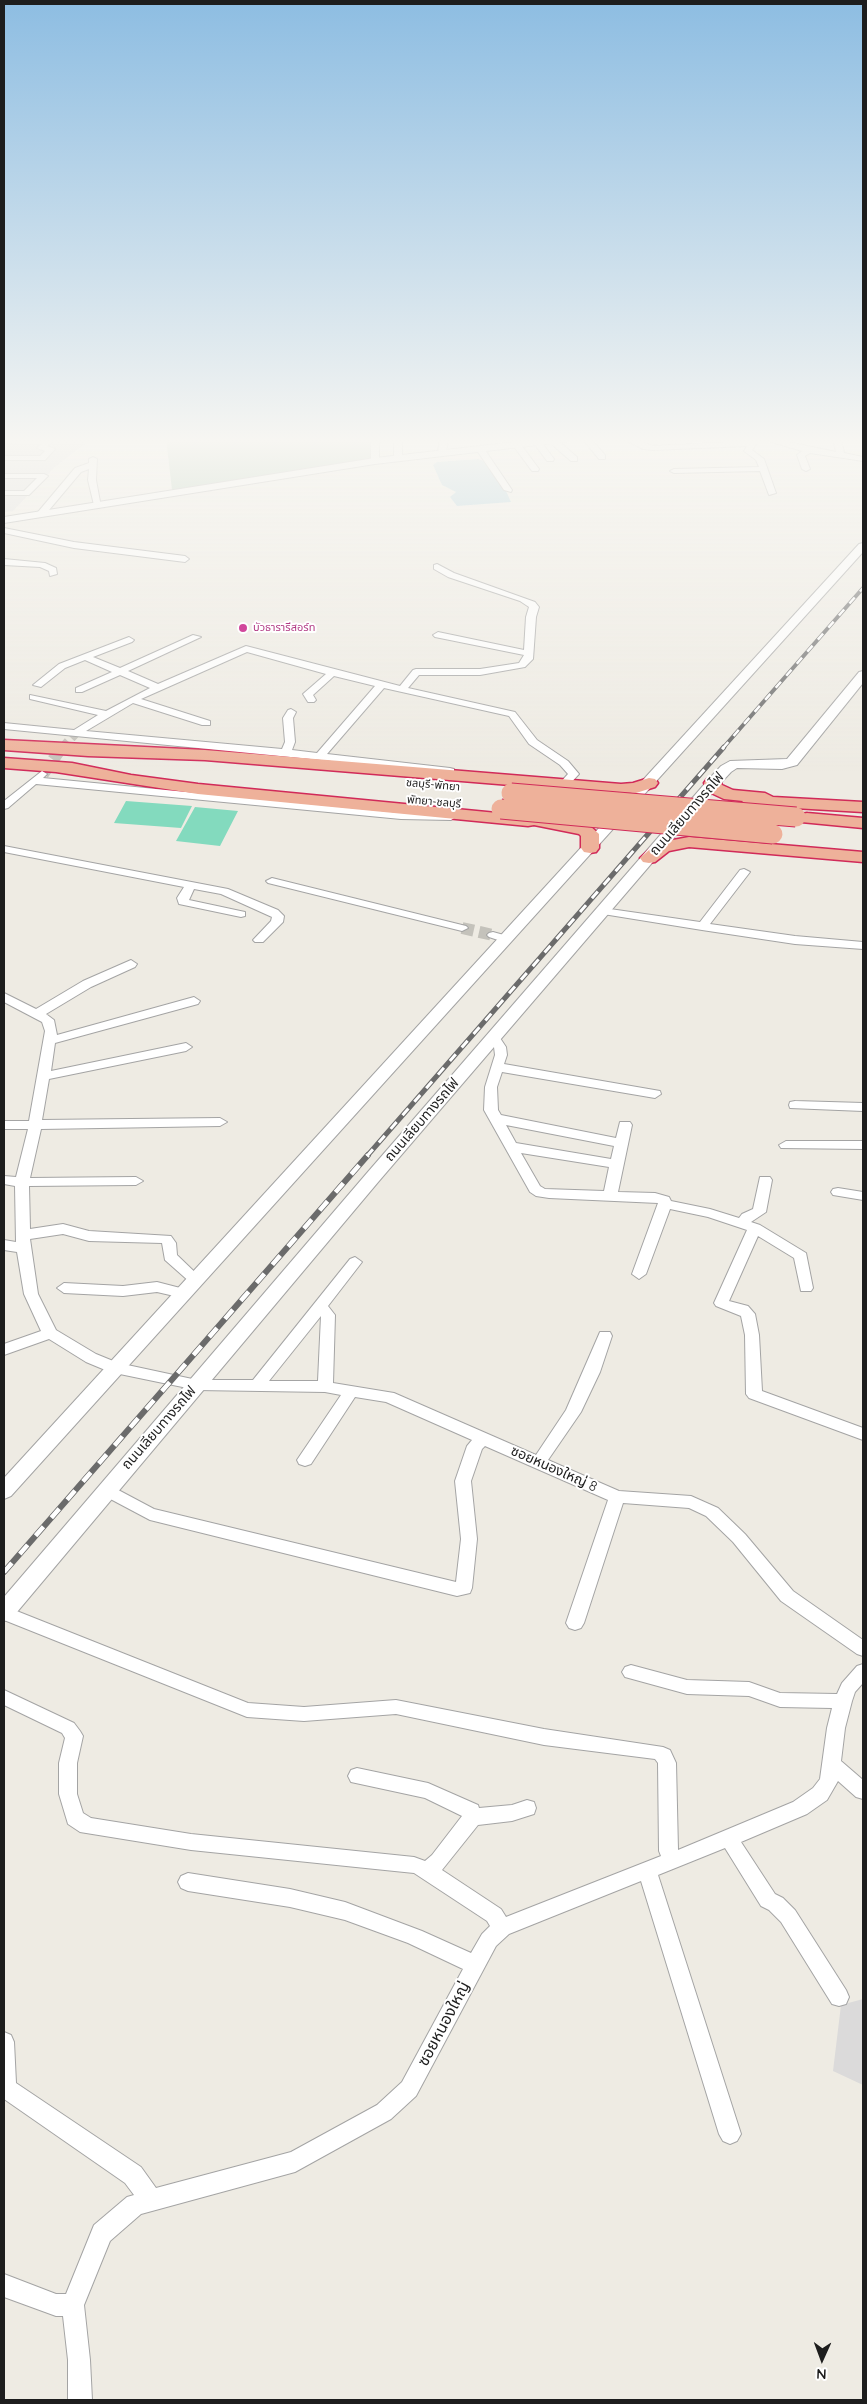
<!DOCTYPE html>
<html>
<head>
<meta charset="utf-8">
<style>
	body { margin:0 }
	#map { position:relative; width:867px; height:2404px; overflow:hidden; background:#eeebe3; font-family:Quicksand,sans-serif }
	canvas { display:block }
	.frame { position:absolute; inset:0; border:5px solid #1d1d1d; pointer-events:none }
	.north { position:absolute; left:797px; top:2334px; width:50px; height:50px; -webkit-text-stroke:4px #fff; paint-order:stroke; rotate:182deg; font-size:14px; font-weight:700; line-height:20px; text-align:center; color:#1d1d1d }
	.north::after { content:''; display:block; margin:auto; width:18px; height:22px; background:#1d1d1d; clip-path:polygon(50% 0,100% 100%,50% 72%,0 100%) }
</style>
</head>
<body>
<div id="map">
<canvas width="867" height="2404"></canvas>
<div class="frame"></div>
<div class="north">N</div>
</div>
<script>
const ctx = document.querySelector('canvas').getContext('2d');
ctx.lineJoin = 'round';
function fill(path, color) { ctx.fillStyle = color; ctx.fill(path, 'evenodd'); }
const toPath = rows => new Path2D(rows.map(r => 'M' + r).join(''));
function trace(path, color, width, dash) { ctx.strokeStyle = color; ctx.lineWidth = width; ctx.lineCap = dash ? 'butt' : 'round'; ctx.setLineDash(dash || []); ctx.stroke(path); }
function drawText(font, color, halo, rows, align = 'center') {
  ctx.font = font + ' Quicksand,"Noto Sans Thai",sans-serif'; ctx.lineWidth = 4; ctx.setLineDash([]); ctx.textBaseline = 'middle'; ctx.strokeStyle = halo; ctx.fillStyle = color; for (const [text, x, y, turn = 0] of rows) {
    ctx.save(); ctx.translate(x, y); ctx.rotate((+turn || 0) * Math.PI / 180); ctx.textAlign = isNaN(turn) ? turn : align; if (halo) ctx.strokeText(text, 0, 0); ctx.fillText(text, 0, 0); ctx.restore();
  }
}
const residential = toPath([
	[4,438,92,438,55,467,13,511,4,512],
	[863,1999,863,2085,833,2071,841,2005]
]);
const cemetery = toPath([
	[166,438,381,438,379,457,172,490]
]);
const pitch = toPath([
	[126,801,192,806,181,828,114,823],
	[195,807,238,811,220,846,176,841]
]);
const water = toPath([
	[478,459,487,462,502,482,511,502,457,506,450,497,456,492,442,485,433,465,437,462]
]);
const minorTunnelFar1 = toPath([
	[62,748,77,732]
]);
const minorTunnel = toPath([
	[43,774,62,747],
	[462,928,493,935]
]);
const minor = toPath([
	[48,438,56,438,47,446,55,449,45,460,4,460,4,456,40,456,45,451,37,448,41,444,4,443,4,439,46,440,48,438],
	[371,438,379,438,379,461,375,463,371,461,371,438],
	[394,438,402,438,402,458,398,460,394,458,394,438],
	[440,438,448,438,446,453,442,455,438,453,440,438],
	[549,438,555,438,577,457,577,461,571,461,549,442,549,438],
	[582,438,590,438,605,455,605,459,599,459,582,438],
	[622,438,631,438,653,446,750,441,752,438,758,438,759,440,752,450,764,459,776,493,769,495,760,471,674,473,670,471,674,469,759,467,756,460,744,451,747,446,653,450,643,449,622,438],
	[758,438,769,438,836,452,833,438,841,438,844,453,863,457,863,461,810,453,805,456,810,469,806,471,802,469,797,455,802,451,758,438],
	[534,440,540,440,554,459,553,461,547,461,533,442,534,440],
	[513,442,519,442,539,469,538,471,532,471,512,444,513,442],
	[480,447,483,447,512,490,511,492,504,490,476,449,480,447],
	[93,457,97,459,96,480,101,507,94,505,88,480,89,469,81,472,44,516,38,516,38,512,75,468,89,463,89,459,93,457],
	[4,474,44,474,48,476,29,495,4,495,4,491,24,491,37,478,4,478,4,474],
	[4,528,74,542,185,556,189,559,185,562,74,548,4,533,4,528],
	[4,559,45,563,56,568,57,574,50,576,49,571,40,567,4,565,4,559],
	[437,564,454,573,535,602,539,607,536,617,533,659,525,667,480,675,419,675,408,688,515,712,537,740,568,761,579,774,567,787,559,787,558,785,568,774,560,765,529,744,509,716,384,688,327,754,450,768,454,769,454,773,4,729,4,723,74,730,98,715,30,699,30,695,106,711,150,688,120,675,82,692,76,692,76,688,112,672,85,660,65,668,41,687,33,685,59,664,129,637,134,640,132,642,93,657,120,668,193,635,201,637,128,671,158,684,246,646,400,686,413,670,416,669,480,669,519,663,524,655,435,637,433,635,438,632,524,650,526,617,529,607,520,601,448,577,434,569,434,565,437,564],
	[247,652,326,674,303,694,308,702,314,702,316,700,313,695,334,676,375,686,317,753,292,750,295,742,293,718,296,712,291,709,288,710,283,718,285,742,282,749,86,731,133,703,202,725,210,725,210,721,141,699,247,652],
	[42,771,47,774,43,778,401,813,451,814,456,817,451,820,401,819,36,784,8,808,4,809,4,801,42,771],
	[4,846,228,889,278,910,284,916,283,922,263,942,255,942,253,940,271,921,272,917,221,894,194,889,189,900,245,912,245,916,241,917,179,904,177,898,184,887,4,852,4,846],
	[744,869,750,872,710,924,795,936,863,942,863,949,795,944,702,930,603,914,597,911,603,908,700,922,740,870,744,869],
	[272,878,466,926,468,928,462,931,268,883,266,881,272,878],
	[493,932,511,937,513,939,507,943,489,937,487,935,489,933,493,932],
	[131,960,137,964,135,967,91,987,46,1014,54,1020,57,1035,194,997,200,1001,198,1004,55,1043,51,1071,186,1043,192,1047,186,1051,49,1079,42,1120,220,1118,227,1122,220,1126,41,1129,30,1178,136,1177,143,1181,136,1185,29,1186,30,1229,63,1224,89,1231,171,1236,176,1243,177,1255,203,1280,196,1285,191,1283,165,1260,162,1243,89,1241,63,1234,30,1239,38,1294,56,1330,96,1354,118,1363,197,1380,253,1380,350,1259,355,1257,362,1262,328,1306,335,1315,333,1383,394,1393,536,1455,566,1410,600,1332,610,1332,612,1336,600,1372,581,1412,548,1460,619,1491,691,1496,718,1508,745,1534,793,1591,863,1640,863,1656,857,1654,781,1601,733,1542,706,1516,689,1508,623,1503,584,1623,581,1628,575,1630,569,1628,566,1623,608,1500,485,1446,482,1449,471,1481,477,1539,472,1588,470,1593,457,1596,150,1520,101,1494,99,1490,101,1486,107,1484,154,1509,456,1582,461,1539,455,1481,467,1446,472,1440,386,1402,355,1397,311,1464,305,1466,299,1464,297,1460,341,1395,325,1392,197,1390,110,1372,86,1362,49,1339,4,1355,4,1344,41,1331,24,1294,17,1252,4,1250,4,1240,16,1242,15,1186,4,1184,4,1176,16,1177,28,1129,4,1129,4,1121,29,1121,45,1031,42,1022,4,1002,4,993,36,1009,83,981,131,960],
	[321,1316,318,1381,269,1381,321,1316],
	[494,1034,498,1035,506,1047,507,1055,504,1064,660,1091,661,1094,655,1098,502,1072,497,1087,498,1110,501,1115,616,1138,620,1122,630,1122,632,1125,618,1192,655,1193,669,1197,671,1201,710,1209,739,1218,742,1214,753,1209,760,1177,770,1177,772,1180,766,1212,751,1222,760,1225,806,1253,813,1288,811,1291,801,1291,794,1258,758,1236,729,1301,748,1306,755,1314,759,1335,762,1391,863,1428,863,1440,749,1398,746,1394,745,1335,741,1316,716,1306,714,1303,747,1230,708,1217,670,1209,646,1274,639,1279,632,1274,658,1203,549,1198,536,1196,530,1192,484,1110,485,1087,495,1055,494,1047,488,1038,494,1034],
	[506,1125,614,1146,611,1159,516,1143,506,1125],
	[521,1153,609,1167,604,1191,545,1189,540,1186,521,1153],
	[795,1101,863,1103,863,1111,790,1108,789,1105,790,1102,795,1101],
	[786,1141,863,1141,863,1149,781,1148,779,1145,786,1141],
	[838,1188,863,1192,863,1200,833,1195,831,1192,833,1189,838,1188],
	[157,1282,188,1290,190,1293,183,1298,157,1292,123,1296,64,1293,57,1288,64,1283,123,1286,157,1282],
	[4,1606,248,1703,304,1707,396,1700,544,1729,663,1747,670,1750,676,1763,678,1850,793,1802,813,1788,820,1779,827,1728,832,1708,780,1707,749,1696,687,1694,625,1677,622,1672,625,1667,631,1665,687,1680,749,1682,780,1693,837,1694,842,1683,857,1666,863,1664,863,1683,855,1692,852,1701,845,1728,841,1761,863,1780,863,1799,856,1797,838,1781,827,1800,807,1814,741,1842,775,1894,783,1898,795,1910,846,1990,849,1997,846,2004,839,2006,832,2004,781,1922,769,1910,761,1906,725,1848,658,1875,741,2134,737,2141,730,2144,723,2141,719,2134,641,1881,509,1934,496,1946,416,2096,391,2119,295,2172,141,2214,110,2241,84,2305,90,2360,92,2400,68,2400,68,2360,63,2316,56,2316,4,2297,4,2274,56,2294,66,2294,94,2225,127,2197,134,2195,125,2183,4,2099,4,2032,11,2035,14,2042,16,2083,141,2167,156,2188,291,2152,377,2105,402,2082,463,1969,408,1943,345,1920,290,1907,188,1891,181,1888,178,1882,181,1876,188,1873,290,1889,345,1902,422,1931,471,1953,482,1934,490,1926,487,1921,414,1873,191,1850,80,1832,68,1824,59,1794,59,1763,65,1738,62,1733,4,1705,4,1690,74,1723,80,1731,83,1736,77,1763,77,1794,83,1813,91,1818,191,1834,414,1857,425,1861,432,1855,462,1816,425,1798,351,1782,348,1776,351,1770,357,1768,428,1783,478,1805,479,1808,512,1805,527,1800,534,1802,536,1808,534,1814,512,1821,478,1825,442,1870,501,1909,506,1917,661,1856,659,1851,658,1763,655,1759,544,1745,396,1714,304,1721,247,1717,4,1620,4,1606]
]);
const tertiary = toPath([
	[550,438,576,438,571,441,375,464,4,523,4,517,375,458,550,438],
	[863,543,863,552,11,1496,4,1499,4,1478,859,544,863,543],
	[863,671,863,683,797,765,782,769,737,768,731,772,718,786,379,1181,12,1618,4,1621,4,1597,367,1173,708,780,721,766,730,761,787,759,859,672,863,671]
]);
const trunk = toPath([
	[4,740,205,750,621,784,633,783,649,778,655,779,658,783,655,787,636,793,597,792,602,799,594,812,588,813,582,812,579,808,584,799,582,795,559,789,205,760,88,756,4,750,4,740],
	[4,758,72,763,131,775,198,784,528,816,535,818,541,817,590,826,599,834,599,848,596,852,590,853,584,852,581,848,581,836,579,834,534,825,528,826,198,794,56,772,4,768,4,758],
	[713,778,719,779,722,785,733,790,765,793,773,797,863,802,863,812,759,806,751,812,736,830,730,831,724,830,721,826,743,801,724,799,709,792,704,783,707,779,713,778],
	[807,813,863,818,863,828,801,822,798,818,801,814,807,813],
	[689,837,863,852,863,862,689,847,669,851,655,862,649,863,643,862,640,858,657,843,689,837]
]);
const railFar2 = toPath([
	[723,748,863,588]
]);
const railFar1 = toPath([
	[367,1156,724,747]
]);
const rail = toPath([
	[4,1572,368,1155]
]);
const trunkBridge = toPath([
	[511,793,796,817],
	[501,809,773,834]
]);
const markers = [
	[243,628,5,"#d1479c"]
];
const farHotelnames = [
	["บัวธารารีสอร์ท",253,628]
];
const farStreetnames = [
	["ชลบุรี-พัทยา",433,785,5],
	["พัทยา-ชลบุรี",434,802,5]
];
const streetNames = [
	["ถนนเลียบทางรถไฟ",687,814,-49],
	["ถนนเลียบทางรถไฟ",422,1120,-49],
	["ถนนเลียบทางรถไฟ",159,1428,-49],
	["ซอยหนองใหญ่ 8",554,1469,24]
];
const nearStreetnames = [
	["ซอยหนองใหญ่",444,2024,-62]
];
fill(residential, '#dbdada');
fill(cemetery, '#a5c6ac');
fill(pitch, '#83dabe');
fill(water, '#a4cbda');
trace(minorTunnelFar1, '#c4c2bb', 9, [9, 4.5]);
trace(minorTunnel, '#c4c2bb', 12, [12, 5.5]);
trace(minor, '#a4a4a4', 2);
trace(tertiary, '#a4a4a4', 2);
trace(trunk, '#d12a59', 3);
fill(minor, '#fff');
fill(tertiary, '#fff');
fill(trunk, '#eeb19a');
trace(railFar2, '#6b6b6b', 4);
trace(railFar1, '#6b6b6b', 5);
trace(rail, '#6b6b6b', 6);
trace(railFar2, '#fff', 2.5, [8]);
trace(railFar1, '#fff', 3, [9]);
trace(rail, '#fff', 4.5, [12]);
trace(trunkBridge, '#d12a59', 21, []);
trace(trunkBridge, '#eeb19a', 19);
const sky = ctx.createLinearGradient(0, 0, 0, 774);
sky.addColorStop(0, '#8dbde2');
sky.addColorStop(0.57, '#f7f6f2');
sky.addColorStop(1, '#f7f6f200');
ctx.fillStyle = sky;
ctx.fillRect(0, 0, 867, 774);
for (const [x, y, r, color] of markers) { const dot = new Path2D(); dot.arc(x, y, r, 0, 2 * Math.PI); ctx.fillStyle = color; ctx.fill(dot); trace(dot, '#fff', 2); }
drawText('11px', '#b23c85', '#fff', farHotelnames, 'left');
drawText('11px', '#1d1d1d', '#fff', farStreetnames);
drawText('14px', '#1d1d1d', '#fff', streetNames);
drawText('16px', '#1d1d1d', '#fff', nearStreetnames);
</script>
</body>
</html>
